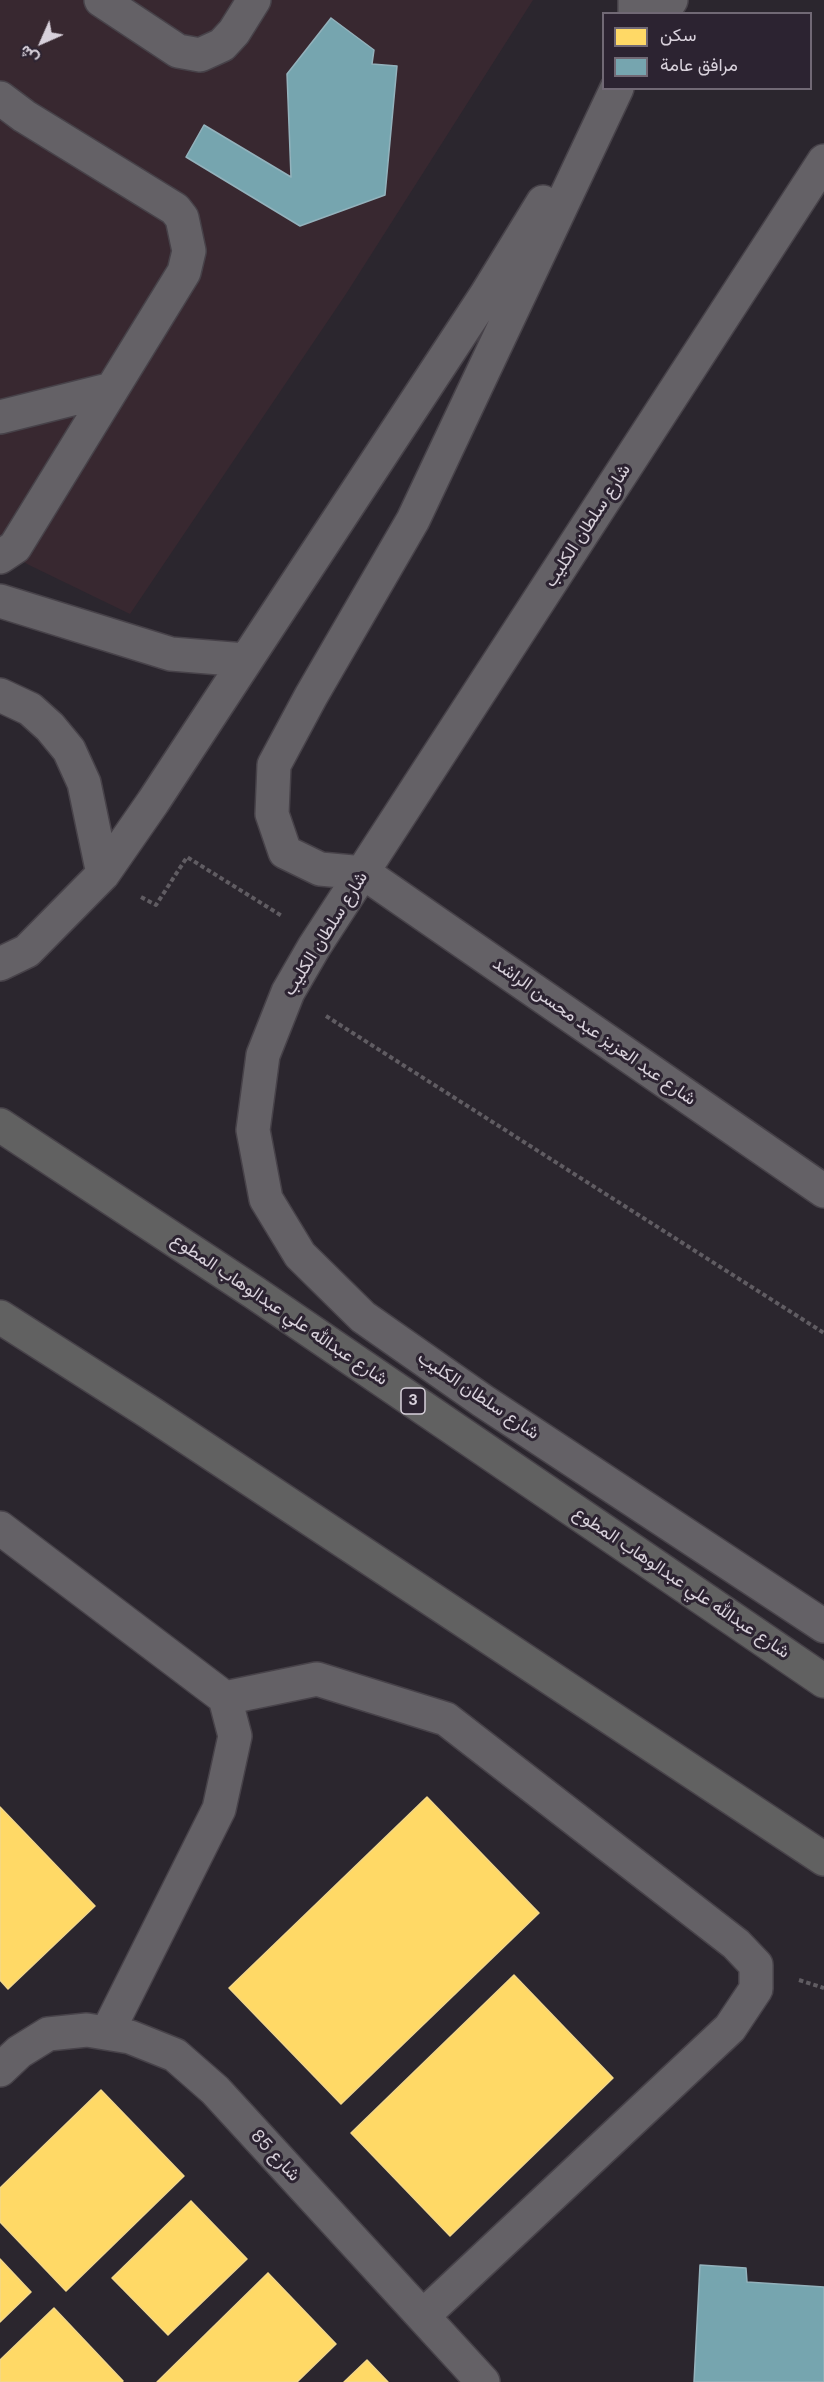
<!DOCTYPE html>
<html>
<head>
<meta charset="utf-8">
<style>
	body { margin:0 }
	#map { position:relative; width:824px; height:2382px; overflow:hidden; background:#2b262e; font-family:"DM Sans",Vazirmatn,sans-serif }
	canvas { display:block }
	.legend { position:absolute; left:602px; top:12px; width:210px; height:78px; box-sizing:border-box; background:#2c2331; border:2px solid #716975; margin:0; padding:8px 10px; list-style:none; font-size:18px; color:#d8d1db }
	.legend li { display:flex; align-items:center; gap:12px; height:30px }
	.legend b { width:30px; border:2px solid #716975 }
	.north { position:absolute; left:12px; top:12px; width:60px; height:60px; -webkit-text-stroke:4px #2c2331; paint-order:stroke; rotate:225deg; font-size:16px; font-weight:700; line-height:24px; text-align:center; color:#d8d1db }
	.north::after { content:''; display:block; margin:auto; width:21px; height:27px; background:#d8d1db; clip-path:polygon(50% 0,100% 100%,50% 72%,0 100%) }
</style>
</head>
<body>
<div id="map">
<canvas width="824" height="2382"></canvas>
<ul class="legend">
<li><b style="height:16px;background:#ffd966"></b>سكن</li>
<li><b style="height:16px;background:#76a5af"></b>مرافق عامة</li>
</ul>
<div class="north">ش</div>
</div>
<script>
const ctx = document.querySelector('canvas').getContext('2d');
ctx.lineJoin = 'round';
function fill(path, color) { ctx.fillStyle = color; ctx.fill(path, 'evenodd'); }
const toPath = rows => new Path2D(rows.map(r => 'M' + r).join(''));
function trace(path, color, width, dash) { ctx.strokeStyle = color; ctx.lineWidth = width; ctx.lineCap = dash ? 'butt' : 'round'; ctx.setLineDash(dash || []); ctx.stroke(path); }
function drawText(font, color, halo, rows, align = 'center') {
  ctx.font = font + ' "DM Sans",Vazirmatn,sans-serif'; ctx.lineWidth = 6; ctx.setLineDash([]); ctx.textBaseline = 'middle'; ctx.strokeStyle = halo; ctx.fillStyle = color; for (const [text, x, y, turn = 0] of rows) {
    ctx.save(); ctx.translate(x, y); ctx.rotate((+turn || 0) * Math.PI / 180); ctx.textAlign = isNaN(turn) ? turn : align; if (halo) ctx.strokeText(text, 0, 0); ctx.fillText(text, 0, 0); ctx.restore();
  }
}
const education = toPath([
	[0,0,533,0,346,294,130,614,29,565,0,548]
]);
const homes = toPath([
	[427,1797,539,1913,341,2104,229,1988,427,1797],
	[0,1807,95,1906,8,1989,0,1980,0,1807],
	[514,1975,613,2078,450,2236,351,2133,514,1975],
	[101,2090,184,2176,66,2291,0,2222,0,2188,101,2090],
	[191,2201,247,2259,168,2335,112,2278,191,2201],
	[0,2259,31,2292,0,2322,0,2259],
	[268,2273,336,2344,297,2382,157,2382,268,2273],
	[54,2308,123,2381,121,2382,0,2382,0,2360,54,2308],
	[367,2360,388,2382,344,2382,367,2360]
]);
const public = toPath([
	[331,18,374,50,372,64,397,66,385,195,300,226,186,157,204,125,291,177,287,74,331,18],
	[700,2265,746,2268,747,2282,824,2287,824,2382,694,2382,700,2265]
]);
const path = toPath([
	[141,897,156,905,187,857,282,916],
	[326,1016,824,1333],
	[799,1980,824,1988]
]);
const minor = toPath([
	[101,0,178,51,200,55,222,45,234,32,254,0],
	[635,0,635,14],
	[662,14,671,0],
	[617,88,413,520,311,696,274,765,272,814,285,852,320,869,364,873,824,1191],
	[0,98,24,116,175,209,182,218,189,251,184,272,15,547,0,557],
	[824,161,314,947,288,992,263,1055,253,1130,266,1199,300,1255,363,1317,483,1401,824,1626],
	[0,417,112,389],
	[0,601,171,654,245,660],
	[0,695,30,709,50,727,69,750,84,783,103,874],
	[0,964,27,951,103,874,153,802,486,295,543,202],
	[0,1528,225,1698,235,1736,219,1809,107,2033],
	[225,1698,317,1679,446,1719,736,1944,756,1965,756,1989,730,2028,423,2316],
	[0,2070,19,2052,48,2034,87,2030,130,2037,175,2055,215,2090,483,2382]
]);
const major = toPath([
	[0,1125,255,1293,824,1681],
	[0,1317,149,1412,824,1859]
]);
const shields = [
	[413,1401,24]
];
const shieldNames = [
	["3",413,1401]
];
const streetNames = [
	["شارع سلطان الكليب",588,526,-57],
	["شارع سلطان الكليب",326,934,-58],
	["شارع عبد العزيز عبد محسن الراشد",594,1032,35],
	["شارع عبدالله علي عبدالوهاب المطوع",279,1310,34],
	["شارع سلطان الكليب",478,1396,34],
	["شارع عبدالله علي عبدالوهاب المطوع",681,1583,34],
	["شارع 85",275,2156,47]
];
fill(education, '#382830');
fill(homes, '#ffd966');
trace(homes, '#f3d789', 1.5);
fill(public, '#76a5af');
trace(public, '#93b2bc', 1.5);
trace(minor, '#474249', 36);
trace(major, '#474249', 36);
trace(path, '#605c62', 4, [4.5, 3]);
trace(minor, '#646166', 33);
trace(major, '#616161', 33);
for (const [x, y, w] of shields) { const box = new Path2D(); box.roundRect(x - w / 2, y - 13, w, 26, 4.5); ctx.fillStyle = '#2c2331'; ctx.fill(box); trace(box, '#d8d1db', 1.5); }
drawText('bold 16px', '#d8d1db', null, shieldNames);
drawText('18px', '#d8d1db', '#2c2331', streetNames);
</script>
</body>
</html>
